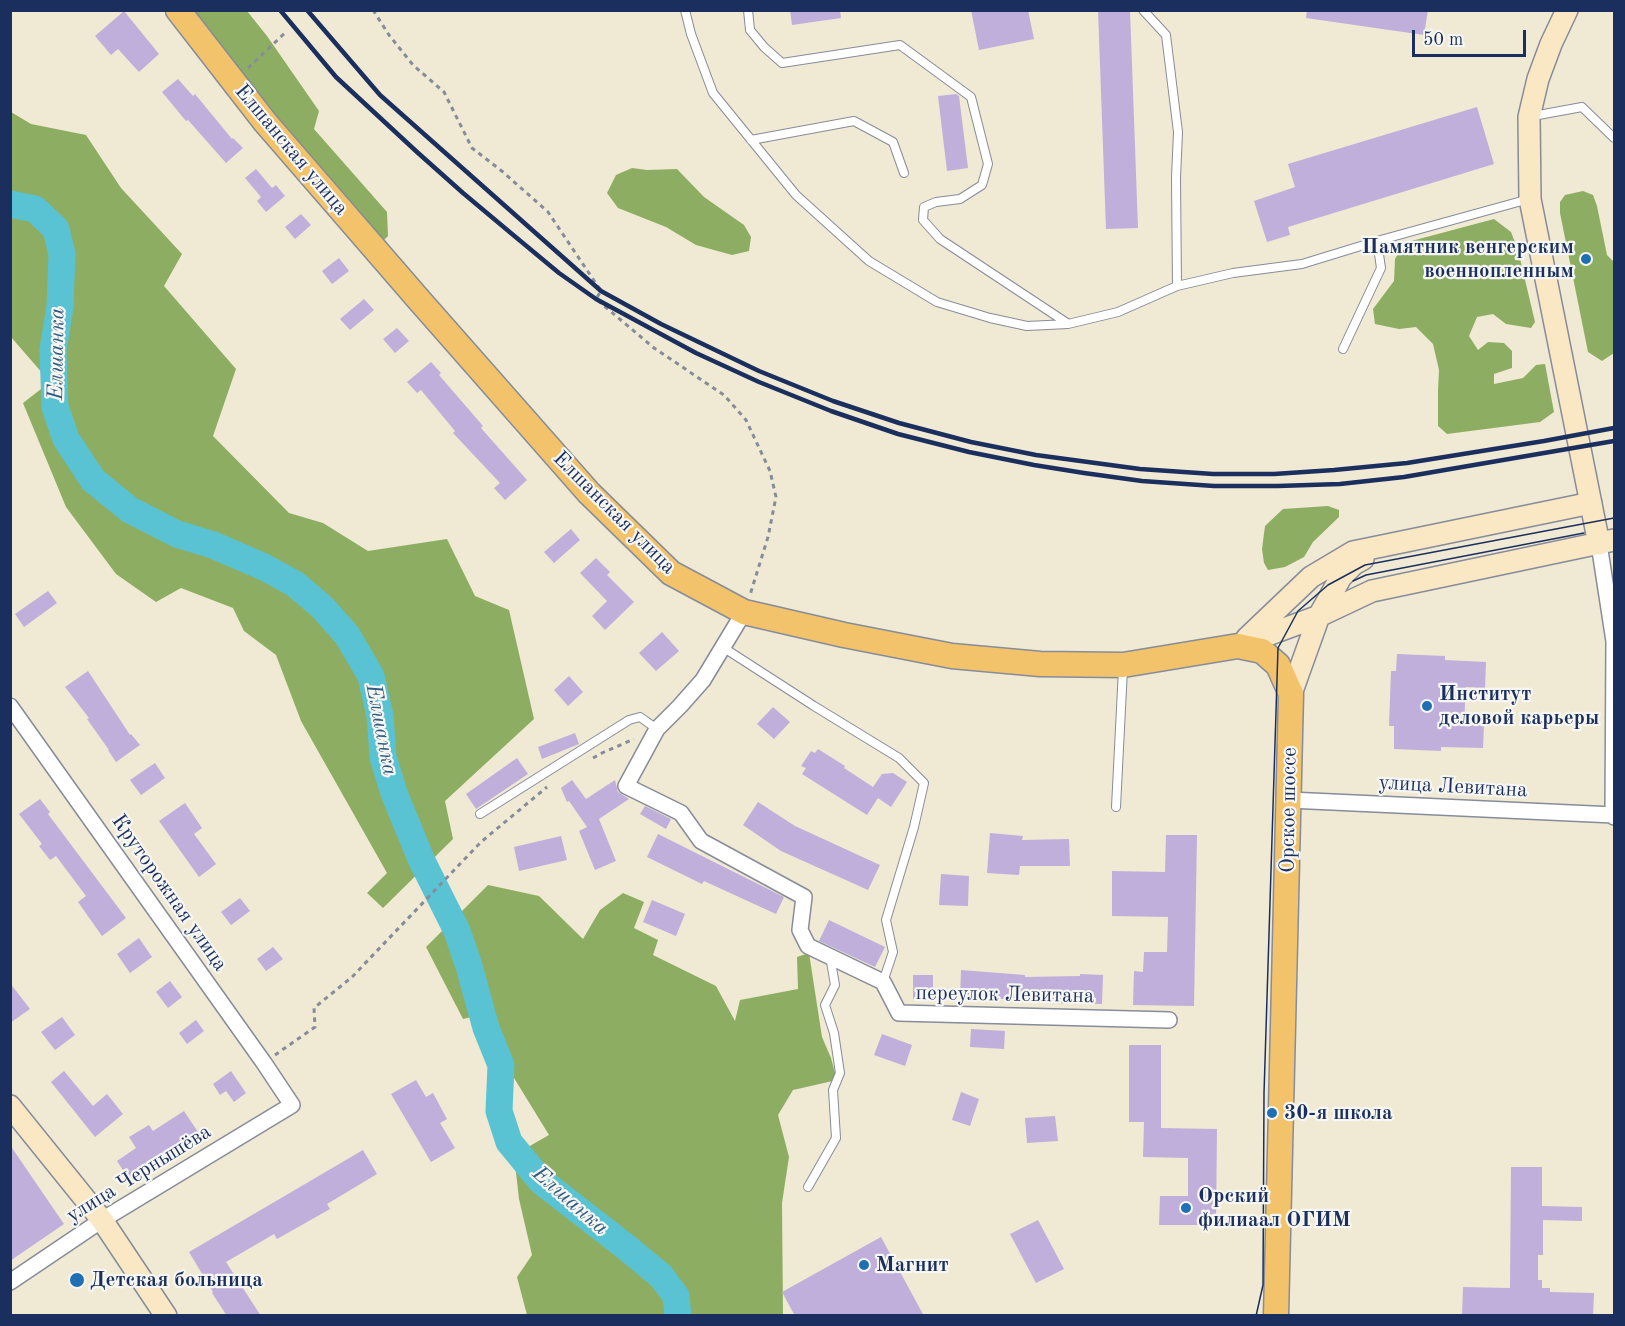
<!DOCTYPE html>
<html>
<head>
<meta charset="utf-8">
<style>
	body { margin:0 }
	#map { position:relative; width:1625px; height:1326px; overflow:hidden; background:#f0e9d4; font-family:"Old Standard TT",serif }
	canvas { display:block }
	.frame { position:absolute; inset:0; border:12px solid #1b2f5e; pointer-events:none }
	.scale { position:absolute; left:1412px; top:30px; width:114px; height:27px; box-sizing:border-box; border:3px solid #1b2f5e; border-top:0; padding-left:8px; font-size:18px; line-height:21px; white-space:nowrap; color:#1b2f5e; -webkit-text-stroke:4px #f6f6f2; paint-order:stroke }
</style>
</head>
<body>
<div id="map">
<canvas width="1625" height="1326"></canvas>
<div class="frame"></div>
<div class="scale">50 m</div>
</div>
<script>
const ctx = document.querySelector('canvas').getContext('2d');
ctx.lineJoin = 'round';
function fill(path, color) { ctx.fillStyle = color; ctx.fill(path, 'evenodd'); }
const toPath = rows => new Path2D(rows.map(r => 'M' + r).join(''));
function trace(path, color, width, dash) { ctx.strokeStyle = color; ctx.lineWidth = width; ctx.lineCap = dash ? 'butt' : 'round'; ctx.setLineDash(dash || []); ctx.stroke(path); }
function drawText(font, color, halo, rows, align = 'center') {
  ctx.font = font + ' "Old Standard TT",serif'; ctx.lineWidth = 4.5; ctx.setLineDash([]); ctx.textBaseline = 'middle'; ctx.strokeStyle = halo; ctx.fillStyle = color; for (const [text, x, y, turn = 0] of rows) {
    ctx.save(); ctx.translate(x, y); ctx.rotate((+turn || 0) * Math.PI / 180); ctx.textAlign = isNaN(turn) ? turn : align; if (halo) ctx.strokeText(text, 0, 0); ctx.fillText(text, 0, 0); ctx.restore();
  }
}
const forest = toPath([
	[195,11,247,11,267,36,319,111,314,129,387,212,388,236,380,244,195,18],
	[11,112,31,124,86,135,121,188,182,254,164,286,236,369,213,436,289,513,323,523,368,551,447,539,475,596,509,610,534,719,445,801,453,839,383,908,367,893,387,873,301,721,276,655,244,631,233,608,181,588,156,602,116,574,66,507,23,403,50,382,11,337],
	[632,168,647,170,677,169,704,197,744,225,751,237,749,251,732,255,696,245,666,227,618,208,607,193,616,175],
	[1583,191,1593,195,1597,206,1607,255,1614,262,1614,353,1602,361,1588,352,1560,213,1560,202,1565,195],
	[1494,219,1511,232,1518,250,1535,322,1531,328,1506,324,1493,314,1477,317,1469,336,1478,350,1488,342,1504,343,1512,351,1512,368,1494,374,1494,384,1523,378,1536,365,1545,364,1554,412,1540,422,1447,434,1438,426,1438,390,1439,370,1433,344,1416,327,1399,329,1375,324,1373,309,1394,281,1395,259,1404,243],
	[1328,506,1339,510,1339,517,1313,542,1304,557,1285,567,1268,570,1264,563,1262,549,1265,526,1283,509],
	[488,885,539,896,583,939,600,910,623,893,644,902,634,928,658,940,653,955,716,986,735,1021,740,1000,798,989,797,957,809,953,822,1037,831,1058,837,1080,793,1090,778,1115,789,1157,782,1203,783,1315,527,1315,517,1277,532,1255,519,1199,514,1155,549,1135,476,1016,463,1019,426,947]
]);
const river = toPath([
	[10,204,35,209,56,229,62,254,60,307,53,350,55,407,66,439,93,480,130,510,177,534,213,545,264,567,295,584,322,607,347,635,371,676,380,716,383,757,394,793,421,859,457,931,469,966,486,1028,501,1065,499,1111,509,1142,541,1181,626,1247,661,1276,676,1296,678,1316]
]);
const building = toPath([
	[790,10,840,10,841,18,792,25],
	[971,10,1028,10,1034,39,979,50],
	[1098,10,1130,10,1138,228,1106,229],
	[1307,10,1428,10,1424,35,1306,18],
	[124,11,159,54,139,72,118,49,111,55,95,36],
	[178,79,193,96,195,94,232,139,233,138,243,148,226,163,188,120,186,121,162,92],
	[956,94,959,96,968,168,947,171,938,96],
	[1477,107,1494,164,1288,227,1290,235,1267,242,1254,201,1295,187,1288,164],
	[256,169,272,188,276,185,285,196,266,212,257,201,261,197,245,178],
	[301,214,311,225,295,239,285,227],
	[339,258,349,271,332,284,322,271],
	[364,299,374,310,350,330,340,319],
	[397,328,409,341,395,353,383,339],
	[431,362,441,373,439,375,483,426,481,428,527,480,505,500,494,488,500,483,453,433,455,431,421,390,417,393,407,382],
	[571,529,580,540,554,563,544,552],
	[596,558,610,572,607,575,634,602,605,630,592,616,607,601,580,573],
	[48,591,57,603,24,627,15,614],
	[662,632,679,651,656,671,639,653],
	[1397,654,1445,656,1445,660,1486,662,1485,688,1466,687,1464,724,1484,724,1483,748,1441,747,1441,751,1394,749,1394,726,1389,726,1391,671,1396,671],
	[88,671,130,735,131,734,140,745,116,762,108,750,109,750,87,719,89,718,65,687],
	[569,676,583,692,568,706,554,690],
	[773,707,790,722,774,739,757,724],
	[575,733,579,744,542,759,538,747],
	[818,749,845,766,844,768,873,787,882,774,893,773,907,782,891,807,878,798,867,815,802,774,806,768,801,766,811,751,815,753],
	[517,758,528,774,476,809,466,794],
	[155,763,165,778,141,795,130,780],
	[572,780,586,799,615,780,618,792,629,799,599,819,616,861,595,870,579,831,587,827,569,801,567,802,561,788],
	[40,799,50,812,48,814,126,918,102,936,78,902,86,896,56,856,50,860,39,846,42,844,19,814],
	[758,802,795,826,880,865,868,890,781,851,743,825],
	[185,803,202,828,194,834,216,864,199,877,159,821],
	[645,806,671,819,666,829,640,814],
	[990,833,1023,836,1022,840,1069,839,1070,866,1020,866,1019,875,987,873],
	[658,834,784,897,776,914,704,881,702,884,647,857],
	[1166,835,1197,835,1194,1006,1133,1005,1134,971,1143,972,1144,952,1167,952,1168,917,1112,916,1112,871,1165,872],
	[561,836,567,860,519,871,514,847],
	[941,874,969,876,968,906,939,905],
	[240,898,250,911,231,925,221,912],
	[652,900,685,914,676,936,643,922],
	[829,920,885,947,875,967,819,941],
	[139,938,152,957,130,973,117,954],
	[273,947,283,959,266,971,257,959],
	[961,970,1025,975,1025,977,1080,976,1080,974,1103,975,1102,1004,1037,1003,1037,1001,987,998,987,1000,960,998],
	[913,975,933,975,933,1000,913,999],
	[170,981,182,997,168,1008,156,992],
	[10,983,30,1009,10,1023],
	[62,1017,75,1035,55,1050,41,1032],
	[196,1020,204,1031,187,1044,179,1033],
	[971,1029,1005,1031,1004,1049,970,1047],
	[882,1034,912,1045,905,1066,874,1055],
	[1129,1045,1161,1045,1161,1128,1217,1129,1216,1225,1159,1225,1160,1196,1188,1196,1188,1158,1143,1157,1144,1122,1129,1122],
	[64,1071,93,1106,107,1094,123,1114,95,1137,51,1082],
	[231,1071,246,1093,234,1102,226,1091,220,1095,213,1084],
	[416,1080,426,1097,433,1093,447,1119,440,1123,455,1148,431,1162,391,1094],
	[961,1092,979,1099,970,1126,952,1120],
	[184,1111,200,1135,179,1149,177,1146,129,1179,117,1161,136,1148,129,1137,149,1125,153,1131],
	[1055,1116,1058,1141,1027,1143,1025,1118],
	[10,1145,64,1224,10,1261],
	[363,1150,377,1174,327,1204,330,1209,277,1239,274,1234,226,1262,261,1316,227,1316,212,1293,213,1292,189,1252],
	[1511,1167,1542,1167,1542,1206,1582,1207,1582,1221,1543,1220,1543,1255,1538,1255,1538,1280,1542,1280,1542,1288,1550,1288,1550,1292,1594,1293,1593,1316,1462,1316,1463,1287,1510,1288],
	[1038,1220,1064,1269,1036,1283,1010,1234],
	[881,1237,924,1316,795,1316,782,1292]
]);
const path = toPath([
	[373,10,389,35,413,65,444,92,472,148,503,172,548,212,601,291,596,299,654,348,724,395,746,420,770,471,776,497,768,537,750,595],
	[248,68,287,31],
	[593,758,602,753,634,739],
	[275,1055,315,1027,314,1008,352,977,481,842,547,787]
]);
const lane = toPath([
	[685,10,691,34,713,93,796,195,869,261,937,302,990,318,1027,326,1068,324,1118,312,1177,286,1233,273,1302,264,1377,241,1529,199],
	[748,10,750,30,764,47,782,63,900,45,971,97,988,164,982,185,960,199,936,202,924,207,923,220,940,239,1067,323],
	[1143,10,1166,35,1178,132,1176,178,1177,286],
	[1533,116,1582,107,1614,138],
	[751,140,854,121,893,142,904,173],
	[1343,349,1381,268,1377,241],
	[724,648,814,706,899,758,924,783,914,827,886,920,893,952,883,982],
	[1116,807,1123,669],
	[480,814,629,720,640,717,657,729],
	[808,1187,836,1138,833,1090,840,1073,834,1033,825,1005,835,985,830,956]
]);
const street = toPath([
	[1599,544,1614,641,1613,815,1614,817],
	[744,612,703,680,680,706,657,729,626,786,681,813,701,841,804,897,800,930,808,946,883,982,899,1013,1169,1020],
	[10,706,264,1063,292,1105,102,1220,10,1282],
	[1289,800,1614,815]
]);
const secondary = toPath([
	[1567,10,1551,44,1538,79,1529,117,1530,199,1599,544],
	[1247,638,1311,577,1353,552,1591,503],
	[1238,646,1319,616,1372,591,1614,540],
	[1291,694,1319,616,1341,577,1354,564,1363,559],
	[10,1106,102,1220,166,1316]
]);
const primary = toPath([
	[178,10,265,122,420,301,589,493,671,573,744,612,844,635,952,656,1040,664,1123,665,1238,646,1262,651,1278,665,1291,694,1276,1316]
]);
const tram = toPath([
	[1353,581,1366,575,1584,533],
	[1256,1316,1263,1285,1264,1093,1278,648,1298,611,1328,585,1365,565,1614,518]
]);
const rail = toPath([
	[280,10,336,77,417,152,463,193,512,234,559,273,596,299,696,353,759,382,831,411,898,434,969,452,1034,465,1084,473,1142,481,1214,486,1278,486,1340,484,1404,477,1614,441],
	[307,10,380,95,601,291,661,324,759,371,833,401,899,423,971,442,1036,455,1140,469,1213,474,1274,474,1334,470,1407,463,1544,441,1614,428]
]);
const markers = [
	[1586,259,6,"#1f6fb2"],
	[1427,706,6,"#1f6fb2"],
	[1272,1113,6,"#1f6fb2"],
	[1186,1208,6,"#1f6fb2"],
	[864,1265,6,"#1f6fb2"],
	[77,1280,8,"#1f6fb2"]
];
const streetNames = [
	["Елшанская улица",291,150,50],
	["Елшанская улица",614,513,45],
	["улица Левитана",1453,787,3],
	["Орское шоссе",1289,810,-89],
	["Круторожная улица",169,893,55],
	["переулок Левитана",1005,995,1],
	["улица Чернышёва",139,1174,-32]
];
const poiNames = [
	["Памятник венгерским",1574,247,"right"],
	["военнопленным",1574,271,"right"],
	["Институт",1439,694],
	["деловой карьеры",1439,718],
	["30-я школа",1284,1113],
	["Орский",1198,1196],
	["филиаал ОГИМ",1198,1220],
	["Магнит",876,1265],
	["Детская больница",90,1280]
];
const waterNames = [
	["Елшанка",57,354,-89],
	["Елшанка",381,730,79],
	["Елшанка",570,1201,41]
];
fill(forest, '#8dae62');
trace(river, '#59c3d4', 27);
fill(building, '#c0afda');
trace(lane, '#868c99', 10);
trace(street, '#868c99', 18);
trace(secondary, '#868c99', 24);
trace(primary, '#868c99', 27);
trace(path, '#868c99', 3, [4.5, 4.5]);
trace(lane, '#fff', 8);
trace(street, '#fff', 15);
trace(secondary, '#fae7c3', 21);
trace(primary, '#f2c36a', 24);
trace(tram, '#1b2f5e', 1.5);
trace(rail, '#1b2f5e', 4.5);
for (const [x, y, r, color] of markers) { const dot = new Path2D(); dot.arc(x, y, r, 0, 2 * Math.PI); ctx.fillStyle = color; ctx.fill(dot); trace(dot, '#f6f6f2', 2); }
drawText('21px', '#1b2f5e', '#f6f6f2', streetNames);
drawText('bold 21px', '#1b2f5e', '#f6f6f2', poiNames, 'left');
drawText('italic 22px', '#2e5b81', '#f6f6f2', waterNames);
</script>
</body>
</html>
